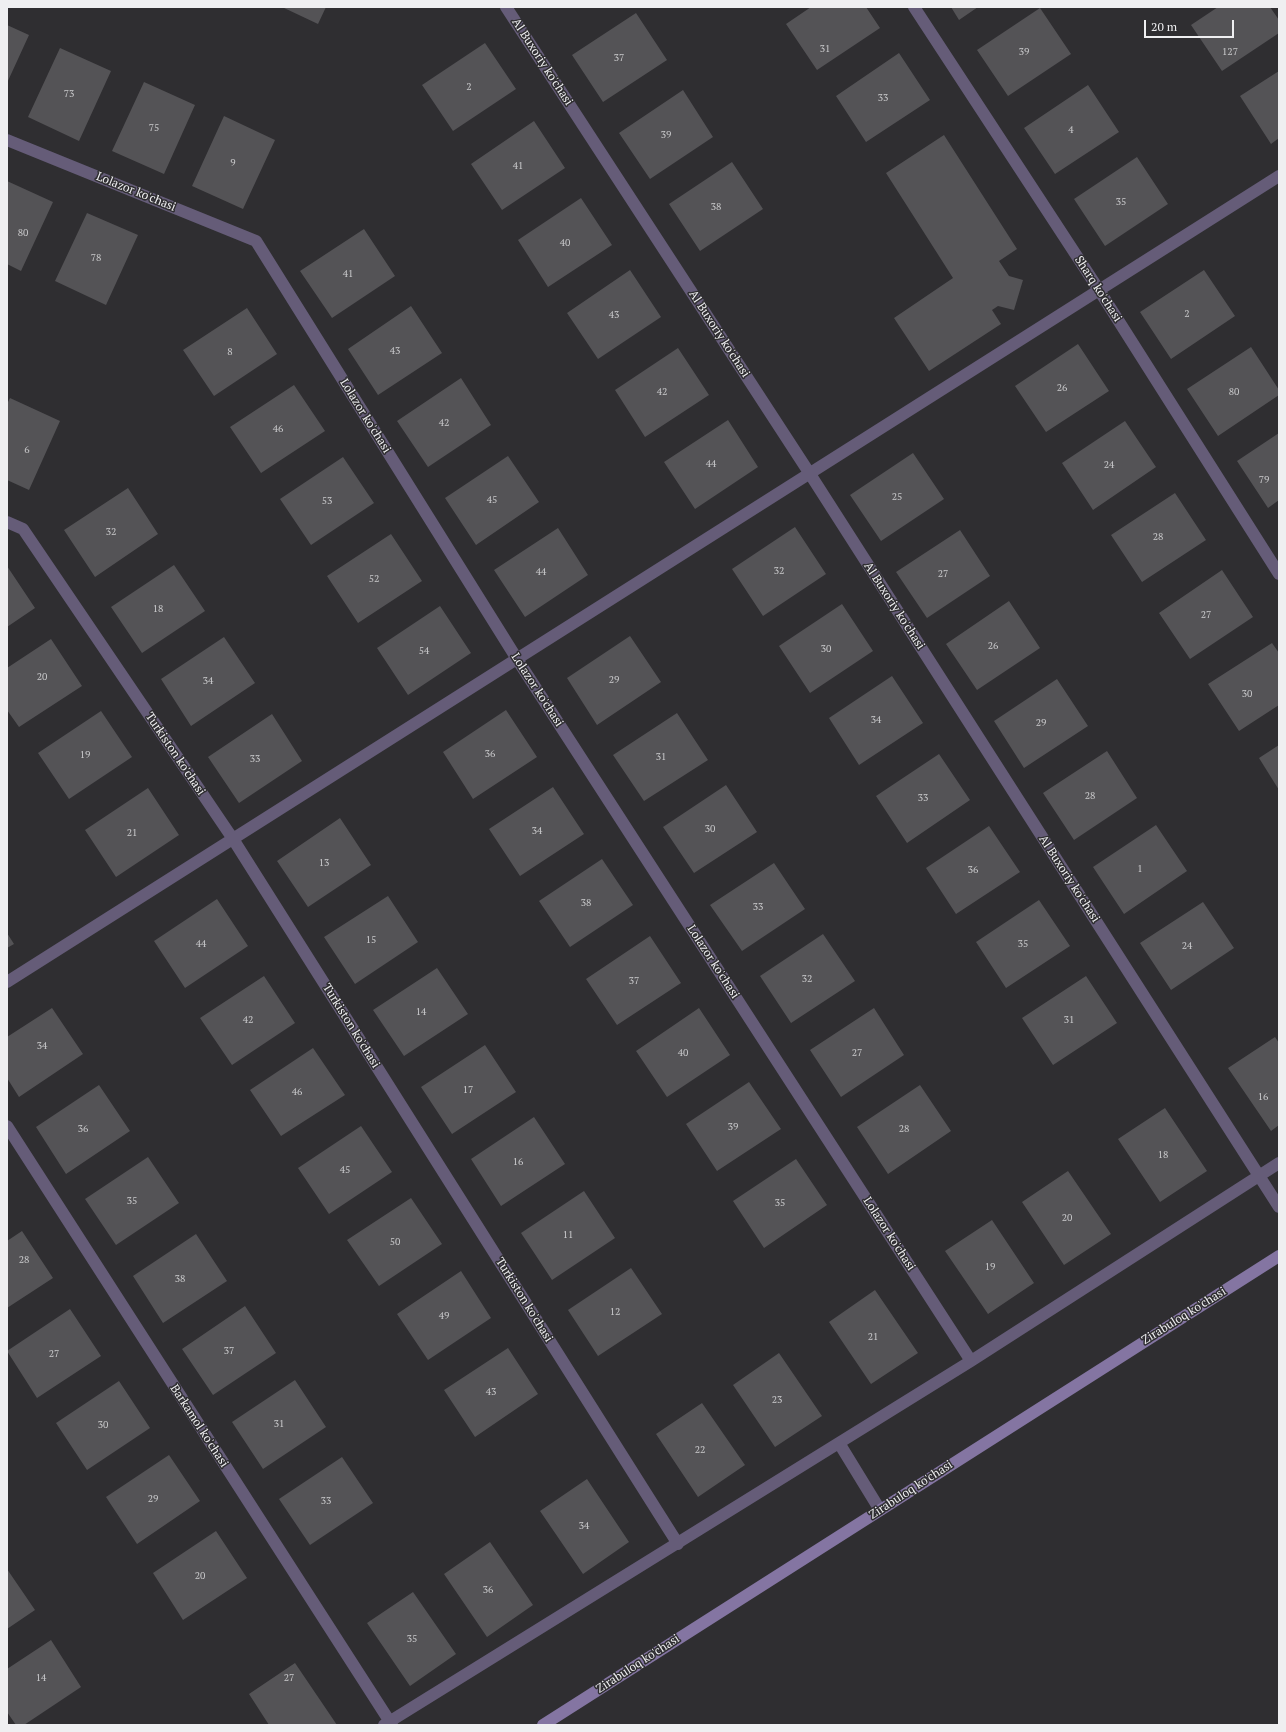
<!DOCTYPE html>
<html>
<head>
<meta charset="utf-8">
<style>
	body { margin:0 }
	#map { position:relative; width:1286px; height:1732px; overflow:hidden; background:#2f2e31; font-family:"PT Serif",serif }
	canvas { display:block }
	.frame { position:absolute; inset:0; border:8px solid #efeff1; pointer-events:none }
	.scale { position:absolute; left:1144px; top:20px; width:90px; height:18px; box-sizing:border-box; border:2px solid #efeff1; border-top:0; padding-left:5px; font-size:12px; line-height:14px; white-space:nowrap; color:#efeff1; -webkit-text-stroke:3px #2f2e31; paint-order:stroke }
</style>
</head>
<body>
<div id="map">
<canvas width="1286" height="1732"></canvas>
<div class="frame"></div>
<div class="scale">20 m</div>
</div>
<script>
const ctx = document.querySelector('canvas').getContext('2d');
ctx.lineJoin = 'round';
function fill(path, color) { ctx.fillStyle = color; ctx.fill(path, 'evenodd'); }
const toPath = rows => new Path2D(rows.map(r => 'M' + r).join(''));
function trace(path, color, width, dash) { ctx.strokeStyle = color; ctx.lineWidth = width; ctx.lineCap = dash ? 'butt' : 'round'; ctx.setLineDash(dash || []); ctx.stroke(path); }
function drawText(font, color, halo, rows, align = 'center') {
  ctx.font = font + ' "PT Serif",serif'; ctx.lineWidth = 3; ctx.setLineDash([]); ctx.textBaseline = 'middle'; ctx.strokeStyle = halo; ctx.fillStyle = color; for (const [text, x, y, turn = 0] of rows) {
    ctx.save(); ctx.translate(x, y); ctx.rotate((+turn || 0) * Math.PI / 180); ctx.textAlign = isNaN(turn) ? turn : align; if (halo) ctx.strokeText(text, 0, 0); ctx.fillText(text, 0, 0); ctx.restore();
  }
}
const building = toPath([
	[282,7,326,7,318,24],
	[811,7,866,7,880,28,817,70,786,24],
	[951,7,978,7,959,20],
	[1218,7,1270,7,1279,20,1279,33,1222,71,1191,25],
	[1040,8,1071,54,1008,96,977,50],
	[636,13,667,60,603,102,572,55],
	[7,25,29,35,7,83],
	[485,43,516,89,453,131,422,85],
	[60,48,111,71,79,141,28,117],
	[899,53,930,100,866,142,836,96],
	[1279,71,1279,138,1271,144,1240,96],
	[144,82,195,105,164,174,112,151],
	[1088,85,1119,132,1055,174,1024,128],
	[683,90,713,137,650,179,619,133],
	[224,116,275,140,243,209,192,186],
	[534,121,565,168,502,210,471,164],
	[944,135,1017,249,999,261,1009,276,1023,280,1014,310,998,306,992,310,1001,324,929,371,894,318,953,278,886,173],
	[1137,157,1168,204,1105,246,1074,199],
	[732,162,763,209,700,251,669,204],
	[7,181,53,202,21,271,7,264],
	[581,198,612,245,548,287,518,240],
	[87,213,138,235,106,305,55,281],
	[364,229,395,276,332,318,300,271],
	[630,270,661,317,598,359,567,313],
	[1204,270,1235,316,1171,359,1140,312],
	[411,306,442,353,378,395,348,349],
	[247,308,277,354,214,396,183,350],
	[1078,344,1109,391,1046,432,1015,386],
	[1251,347,1279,390,1279,395,1218,436,1187,389],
	[678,348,709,395,645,437,615,390],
	[461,378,491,425,428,467,397,421],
	[294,385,325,431,261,473,230,427],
	[10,398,60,421,29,490,7,480,7,404],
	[728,420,758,467,695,509,664,462],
	[1125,421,1156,467,1093,510,1062,463],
	[1279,433,1279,500,1268,508,1237,461],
	[913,453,944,499,881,541,850,495],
	[508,456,539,502,476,545,445,498],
	[343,457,374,503,311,545,280,499],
	[128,488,158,534,95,577,64,530],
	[1175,493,1206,540,1142,582,1111,535],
	[795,527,826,574,763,616,732,569],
	[558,528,588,575,525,617,494,570],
	[960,530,990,576,927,618,896,572],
	[391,534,422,581,358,623,327,576],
	[174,565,205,611,142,653,111,607],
	[7,566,35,608,7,627],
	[1222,570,1253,617,1190,659,1159,613],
	[1009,601,1040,648,977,690,946,644],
	[842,604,873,651,810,693,779,646],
	[440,606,471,653,408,695,377,648],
	[630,636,661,682,597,725,567,678],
	[224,637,255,683,191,726,161,679],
	[51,639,82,686,19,727,7,710,7,668],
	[1272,643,1279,653,1279,705,1239,731,1208,684],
	[892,676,923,723,859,765,829,718],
	[1057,679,1088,726,1024,768,994,721],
	[506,710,537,757,473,799,443,752],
	[101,711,132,757,69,799,38,753],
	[677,713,708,760,644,801,613,755],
	[272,714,302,761,239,803,208,757],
	[1279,745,1279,790,1259,758],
	[1107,751,1137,798,1074,840,1043,793],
	[939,754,970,800,907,843,876,796],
	[726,785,757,832,694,873,663,827],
	[553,787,584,834,520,876,489,829],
	[148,788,179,835,116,877,85,830],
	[340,818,371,865,308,907,277,861],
	[1156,825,1187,871,1124,914,1093,867],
	[989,826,1020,872,956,914,926,868],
	[602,859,633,905,570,947,539,901],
	[774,863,805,909,742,951,710,905],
	[388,896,418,942,355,984,324,937],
	[217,899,248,946,185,988,154,941],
	[1039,900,1070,946,1006,988,976,942],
	[1203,902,1234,948,1171,990,1140,943],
	[7,933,14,944,7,948],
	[823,934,855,981,791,1023,760,976],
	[650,936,681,983,617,1025,586,979],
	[437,968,468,1014,404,1056,373,1010],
	[264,976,295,1023,232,1065,200,1018],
	[1086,976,1117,1023,1053,1065,1022,1018],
	[52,1008,83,1054,19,1097,7,1078,7,1037],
	[699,1008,730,1055,667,1097,636,1051],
	[874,1008,904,1055,841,1097,810,1050],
	[1275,1037,1279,1043,1279,1125,1271,1131,1228,1068],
	[485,1045,516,1092,452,1134,421,1087],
	[313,1048,345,1095,281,1136,250,1090],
	[749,1082,781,1129,717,1171,686,1124],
	[99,1085,130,1131,66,1174,36,1127],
	[920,1085,951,1131,888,1174,857,1127],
	[1165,1108,1207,1171,1160,1202,1118,1139],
	[534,1117,565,1164,501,1206,471,1159],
	[361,1126,392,1172,329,1214,298,1168],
	[148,1157,179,1203,116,1245,85,1199],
	[796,1159,827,1205,764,1248,733,1201],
	[1068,1171,1111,1234,1064,1265,1022,1202],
	[584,1191,615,1238,552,1280,521,1233],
	[411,1198,442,1244,379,1286,347,1240],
	[992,1220,1034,1283,988,1314,945,1251],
	[22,1231,53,1278,7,1308,7,1241],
	[196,1234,227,1281,163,1323,133,1276],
	[631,1268,662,1314,598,1356,568,1310],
	[461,1271,491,1318,428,1360,397,1314],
	[875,1290,918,1353,871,1384,829,1322],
	[245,1306,276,1353,213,1395,182,1349],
	[70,1309,101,1356,37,1398,7,1351],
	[508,1348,538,1394,475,1437,444,1390],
	[779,1353,822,1416,775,1447,733,1385],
	[295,1380,326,1427,263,1469,232,1422],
	[119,1381,150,1428,87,1470,56,1423],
	[702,1403,745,1465,698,1497,656,1434],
	[169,1455,200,1501,137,1544,106,1497],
	[342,1457,373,1503,310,1545,279,1499],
	[587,1479,629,1542,583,1574,540,1511],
	[216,1531,247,1578,183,1620,153,1573],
	[490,1542,533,1605,487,1637,444,1574],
	[7,1569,35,1610,7,1629],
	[413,1592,456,1654,410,1686,367,1623],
	[51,1640,81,1687,24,1725,16,1725,7,1712,7,1669],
	[295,1663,337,1725,269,1725,249,1694]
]);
const street = toPath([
	[506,7,810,474,1279,1207],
	[914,7,1099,290,1279,574],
	[7,140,256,241,517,659,971,1361],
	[7,522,23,529,233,839,678,1544],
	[7,982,1279,176],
	[7,1126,392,1725],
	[839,1443,880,1510],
	[384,1725,971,1361,1279,1163]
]);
const secondary = toPath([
	[543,1725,1279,1256]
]);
const numberNames = [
	["31",825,49],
	["39",1024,52],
	["127",1230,52],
	["37",619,58],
	["2",469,87],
	["73",69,94],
	["33",883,98],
	["75",154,128],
	["4",1071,130],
	["39",666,135],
	["9",233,163],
	["41",518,166],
	["35",1121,202],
	["38",716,207],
	["80",23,233],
	["40",565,243],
	["78",96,258],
	["41",348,274],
	["2",1187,314],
	["43",614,315],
	["43",395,351],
	["8",230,352],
	["26",1062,388],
	["42",662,392],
	["80",1234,392],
	["42",444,423],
	["46",278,429],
	["6",27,450],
	["44",711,464],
	["24",1109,465],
	["79",1264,480],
	["25",897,497],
	["45",492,500],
	["53",327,501],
	["32",111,532],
	["28",1158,537],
	["32",779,571],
	["44",541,572],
	["27",943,574],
	["52",374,579],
	["18",158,609],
	["27",1206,615],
	["26",993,646],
	["30",826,649],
	["54",424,651],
	["20",42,677],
	["29",614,680],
	["34",208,681],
	["30",1247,694],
	["34",876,720],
	["29",1041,723],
	["36",490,754],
	["19",85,755],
	["31",661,757],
	["33",255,759],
	["28",1090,796],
	["33",923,798],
	["30",710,829],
	["34",537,831],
	["21",132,833],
	["13",324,863],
	["1",1140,869],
	["36",973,870],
	["38",586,903],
	["33",758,907],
	["15",371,940],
	["44",201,944],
	["35",1023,944],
	["24",1187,946],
	["32",807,979],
	["37",634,981],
	["14",421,1012],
	["42",248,1020],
	["31",1069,1020],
	["34",42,1046],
	["40",683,1053],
	["27",857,1053],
	["17",468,1090],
	["46",297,1092],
	["16",1263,1097],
	["39",733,1127],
	["36",83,1129],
	["28",904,1129],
	["18",1163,1155],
	["16",518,1162],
	["45",345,1170],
	["35",132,1201],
	["35",780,1203],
	["20",1067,1218],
	["11",568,1235],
	["50",395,1242],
	["28",24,1260],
	["19",990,1267],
	["38",180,1279],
	["12",615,1312],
	["49",444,1316],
	["21",873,1337],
	["37",229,1351],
	["27",54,1354],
	["43",491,1392],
	["23",777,1400],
	["31",279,1424],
	["30",103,1425],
	["22",700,1450],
	["29",153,1499],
	["33",326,1501],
	["34",584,1526],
	["20",200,1576],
	["36",488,1590],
	["35",412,1639],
	["14",41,1678],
	["27",289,1678]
];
const streetNames = [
	["Al Buxoriy ko'chasi",542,62,57],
	["Lolazor ko'chasi",136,192,22],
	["Sharq ko'chasi",1098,289,57],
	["Al Buxoriy ko'chasi",719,334,57],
	["Lolazor ko'chasi",365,416,58],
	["Al Buxoriy ko'chasi",894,606,57],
	["Lolazor ko'chasi",537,690,57],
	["Turkiston ko'chasi",175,754,56],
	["Al Buxoriy ko'chasi",1069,879,57],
	["Lolazor ko'chasi",713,962,57],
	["Turkiston ko'chasi",351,1026,58],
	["Lolazor ko'chasi",889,1234,57],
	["Turkiston ko'chasi",524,1300,58],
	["Zirabuloq ko'chasi",1184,1316,-32],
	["Barkamol ko'chasi",199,1426,57],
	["Zirabuloq ko'chasi",911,1490,-33],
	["Zirabuloq ko'chasi",638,1664,-33]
];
fill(building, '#545356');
trace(street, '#655c78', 12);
trace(secondary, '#8475a2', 12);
drawText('10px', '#c8c8ca', null, numberNames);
drawText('12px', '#efeff1', '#2f2e31', streetNames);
</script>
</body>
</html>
